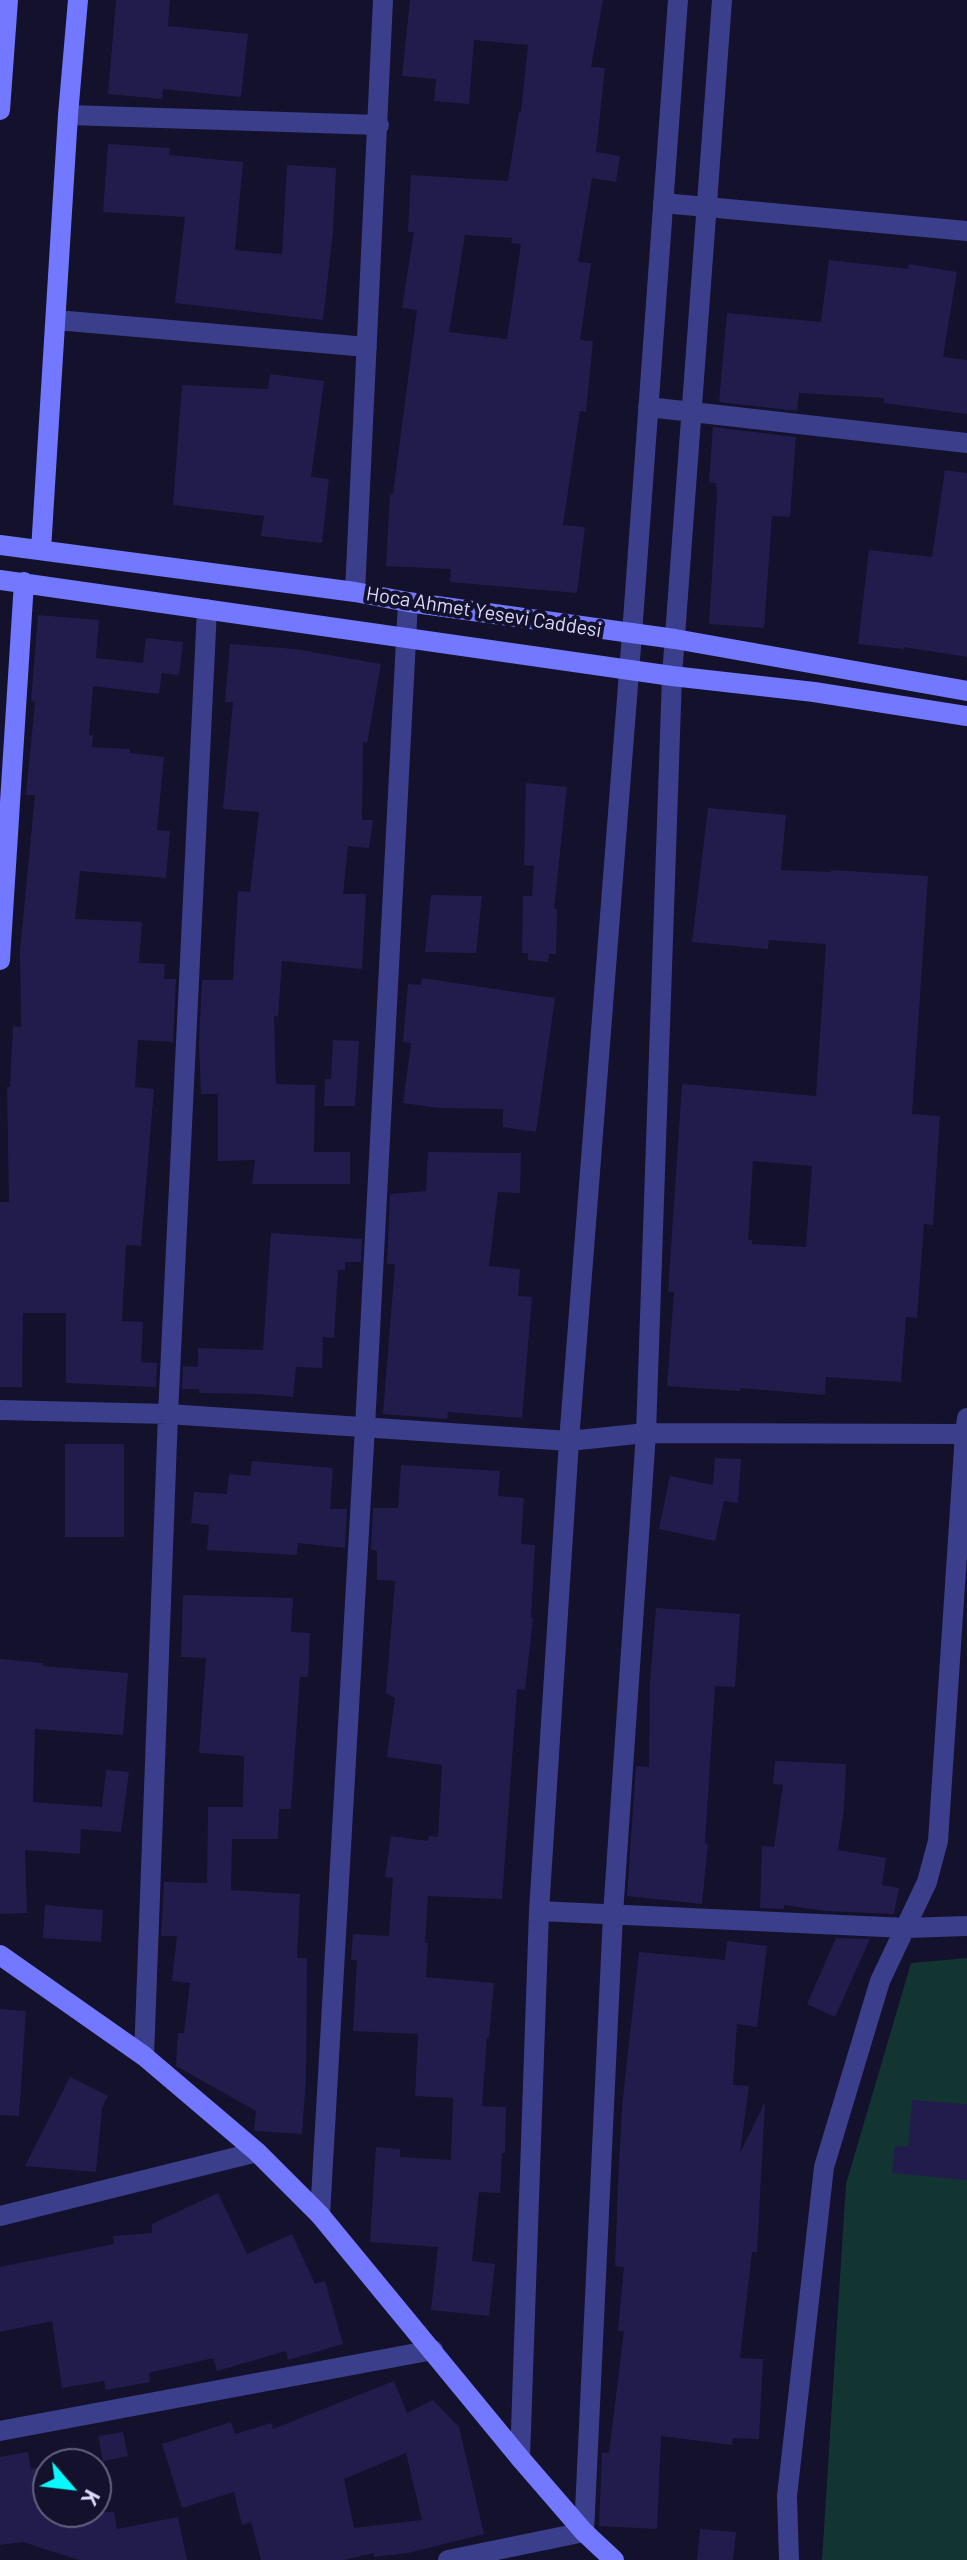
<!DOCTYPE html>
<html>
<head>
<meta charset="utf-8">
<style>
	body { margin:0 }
	#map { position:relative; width:967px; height:2560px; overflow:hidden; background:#13112b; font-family:Barlow,sans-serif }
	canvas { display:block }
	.north { position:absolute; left:32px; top:2448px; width:80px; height:80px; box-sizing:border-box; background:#13112b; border:2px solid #636280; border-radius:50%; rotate:118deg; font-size:22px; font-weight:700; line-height:32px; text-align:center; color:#dcdbff }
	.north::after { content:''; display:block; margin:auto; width:28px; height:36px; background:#07f8ff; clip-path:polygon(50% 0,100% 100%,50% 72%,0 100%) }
</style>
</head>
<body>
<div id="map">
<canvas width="967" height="2560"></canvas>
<div class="north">K</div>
</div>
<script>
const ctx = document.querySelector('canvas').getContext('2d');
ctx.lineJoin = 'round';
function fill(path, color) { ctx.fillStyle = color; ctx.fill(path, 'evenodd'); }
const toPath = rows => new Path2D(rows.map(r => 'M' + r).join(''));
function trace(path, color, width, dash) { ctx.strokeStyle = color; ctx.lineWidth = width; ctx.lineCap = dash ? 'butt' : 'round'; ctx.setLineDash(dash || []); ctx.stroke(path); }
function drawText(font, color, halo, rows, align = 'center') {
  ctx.font = font + ' Barlow,sans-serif'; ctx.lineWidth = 8; ctx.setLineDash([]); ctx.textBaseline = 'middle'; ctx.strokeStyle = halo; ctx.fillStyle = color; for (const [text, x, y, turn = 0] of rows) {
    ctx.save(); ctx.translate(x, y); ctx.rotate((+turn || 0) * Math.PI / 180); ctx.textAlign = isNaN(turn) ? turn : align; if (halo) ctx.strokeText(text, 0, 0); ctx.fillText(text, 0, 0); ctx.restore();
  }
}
const green = toPath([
	[967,1958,967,2560,822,2560,846,2184,911,1963]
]);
const building = toPath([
	[116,0,170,0,168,26,248,34,241,97,163,89,162,99,108,94],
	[410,0,603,0,591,67,605,68,596,152,620,156,616,182,592,178,578,262,591,263,580,340,593,341,586,412,580,411,563,525,585,527,577,593,450,582,451,569,386,566,390,494,393,494,417,310,402,308,414,232,408,232,411,175,508,181,519,111,521,112,528,45,474,40,469,104,434,101,436,79,402,76],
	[465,235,512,238,511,243,521,244,507,339,449,332],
	[108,144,170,148,169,155,243,162,235,250,282,254,287,165,336,168,333,232,323,320,175,303,185,217,103,212],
	[829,260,908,269,909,264,957,272,943,357,967,360,967,414,884,403,884,398,799,393,797,411,719,402,727,313,821,322],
	[270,374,324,381,311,477,329,479,322,543,261,536,264,516,173,505,182,385,268,389],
	[713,427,796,437,790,517,772,516,764,628,709,624,717,494,716,483,709,482],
	[945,470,967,473,967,657,904,647,904,649,858,644,869,550,932,557],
	[38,615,99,620,96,658,143,663,146,638,183,642,179,675,162,673,159,694,93,686,89,735,93,735,92,747,130,749,130,753,164,757,157,830,170,831,166,878,80,871,75,919,142,922,139,963,165,964,164,979,176,979,173,1042,138,1040,135,1087,154,1089,141,1246,126,1245,122,1321,143,1322,141,1362,157,1363,156,1387,66,1383,66,1313,23,1313,22,1387,0,1387,0,1202,9,1202,7,1087,10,1087,13,1026,21,1027,20,951,35,795,26,795,35,702,31,701],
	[230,644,295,649,381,664,367,743,363,742,362,820,373,820,369,848,348,846,343,894,366,894,362,969,282,961,278,1016,274,1016,276,1084,315,1085,314,1152,350,1152,350,1184,252,1184,255,1160,218,1161,218,1094,201,1094,199,1043,202,980,233,980,238,891,250,892,259,812,223,809,233,702,225,702],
	[526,783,567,787,554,909,557,909,556,954,549,954,548,962,528,960,528,953,522,953,523,896,532,896,534,866,524,865],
	[708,808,786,815,781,870,831,872,831,870,928,876,912,1114,940,1116,933,1225,924,1224,917,1318,906,1317,901,1382,826,1377,825,1395,740,1388,740,1391,667,1386,674,1292,668,1292,682,1084,816,1096,826,944,769,940,768,949,692,942],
	[753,1161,812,1166,806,1247,752,1244,752,1240,748,1240],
	[431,895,482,896,476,953,425,952],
	[422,978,555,998,536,1132,503,1127,503,1109,439,1108,403,1103,411,1043,403,1042,408,984,421,985],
	[333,1040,359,1041,355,1106,324,1106,325,1079,331,1079],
	[428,1152,521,1153,520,1193,498,1192,489,1266,520,1269,518,1296,532,1297,522,1418,448,1412,447,1419,383,1414,395,1264,387,1264,390,1194,426,1191],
	[271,1233,362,1239,361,1262,345,1262,345,1270,338,1270,334,1338,323,1337,322,1368,296,1367,293,1397,257,1394,199,1393,199,1389,182,1389,183,1366,198,1367,198,1348,263,1350],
	[65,1444,124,1444,124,1537,65,1537],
	[715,1458,741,1459,738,1503,724,1501,715,1541,659,1529,670,1476,713,1485],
	[252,1461,333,1468,330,1509,347,1509,345,1548,298,1543,297,1555,207,1550,209,1525,191,1523,194,1492,227,1494,229,1474,250,1476],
	[401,1465,500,1471,498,1496,524,1498,521,1544,535,1545,531,1618,533,1618,525,1690,517,1689,502,1899,428,1896,425,1943,428,1943,426,1977,494,1983,489,2038,487,2037,482,2106,506,2107,505,2153,502,2153,500,2193,479,2192,472,2261,495,2264,489,2316,431,2310,438,2247,370,2242,376,2147,400,2149,400,2157,451,2160,453,2098,415,2096,418,2034,353,2031,357,1960,351,1960,353,1934,389,1936,393,1878,385,1877,391,1836,428,1841,429,1836,438,1837,442,1765,387,1757,395,1698,386,1693,395,1581,377,1580,377,1551,371,1550,373,1508,398,1508],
	[183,1595,293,1598,291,1632,310,1633,308,1677,300,1677,291,1809,279,1809,278,1839,232,1839,231,1890,300,1894,297,1958,307,1958,306,2079,302,2134,254,2131,256,2111,176,2066,178,2033,184,2033,190,1983,172,1981,177,1936,161,1936,164,1882,207,1883,208,1807,243,1807,244,1756,199,1753,206,1658,181,1657],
	[656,1608,740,1614,735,1687,715,1686,705,1843,708,1844,702,1904,627,1896,636,1766,649,1767,650,1681],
	[0,1659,43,1663,43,1666,128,1673,123,1735,35,1729,33,1802,102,1807,106,1770,129,1772,121,1832,81,1829,80,1854,25,1850,27,1913,0,1914],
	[775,1761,846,1764,844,1809,838,1850,886,1858,882,1885,899,1888,894,1914,826,1911,784,1905,784,1909,760,1908,762,1846,774,1847,783,1785,773,1784],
	[45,1905,103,1910,101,1942,43,1938],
	[836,1938,870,1939,835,2017,807,2004],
	[727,1941,767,1946,757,2027,737,2024,733,2085,749,2086,740,2153,765,2102,757,2252,752,2252,740,2358,763,2359,759,2439,733,2438,732,2445,661,2436,657,2529,599,2526,602,2453,609,2453,624,2331,618,2331,624,2267,615,2266,618,2185,622,2107,639,1952,725,1960],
	[0,2009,26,2011,19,2116,0,2115],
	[70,2077,108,2096,102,2108,96,2172,25,2166],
	[912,2100,967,2104,967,2180,892,2173,895,2146,908,2147],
	[218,2193,247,2254,292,2234,315,2284,325,2281,343,2344,288,2360,286,2351,217,2371,213,2358,149,2373,150,2382,106,2390,104,2381,62,2388,52,2321,0,2332,0,2267,114,2244,113,2236,152,2233,152,2224],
	[394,2381,407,2413,433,2400,459,2427,484,2534,408,2553,374,2557,374,2553,344,2560,261,2560,251,2522,242,2525,234,2492,182,2508,162,2444,231,2422,235,2434,271,2423,273,2429],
	[406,2453,422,2520,354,2528,344,2479],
	[123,2432,128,2456,103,2461,98,2436],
	[28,2452,31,2469,48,2466,48,2512,114,2512,117,2529,178,2517,187,2560,79,2560,23,2542,0,2545,0,2457],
	[700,2529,736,2532,733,2560,697,2560]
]);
const street = toPath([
	[68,115,379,125],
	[663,203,967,231],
	[56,320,367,347],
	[648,407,967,443],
	[355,592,383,0],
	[0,1410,168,1414,569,1441,646,1433,965,1434,967,1418],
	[539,1911,906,1928,967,1926],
	[144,2056,168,1414,207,609],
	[320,2215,365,1427,408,602],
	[0,2216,257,2152],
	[0,2431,433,2350],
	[520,2458,539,1911,569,1441,632,634,678,0],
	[448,2560,584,2532,613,1914,646,1433,672,676,722,0],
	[789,2560,787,2496,824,2167,880,1981,927,1882,938,1841,965,1434]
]);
const secondary = toPath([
	[0,110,8,0],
	[0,545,355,592,408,602,675,639,967,691],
	[41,550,68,115,78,0],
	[0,580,672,676,814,692,967,716],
	[0,960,24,582],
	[0,1955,144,2056,257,2152,320,2215,520,2458,584,2532,614,2560]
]);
const streetNames = [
	["Hoca Ahmet Yesevi Caddesi",484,612,9]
];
fill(green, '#133532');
fill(building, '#221c4d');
trace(street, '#3b3e8b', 20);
trace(secondary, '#7278ff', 20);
drawText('20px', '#dcdbff', '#13112b', streetNames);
</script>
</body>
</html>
